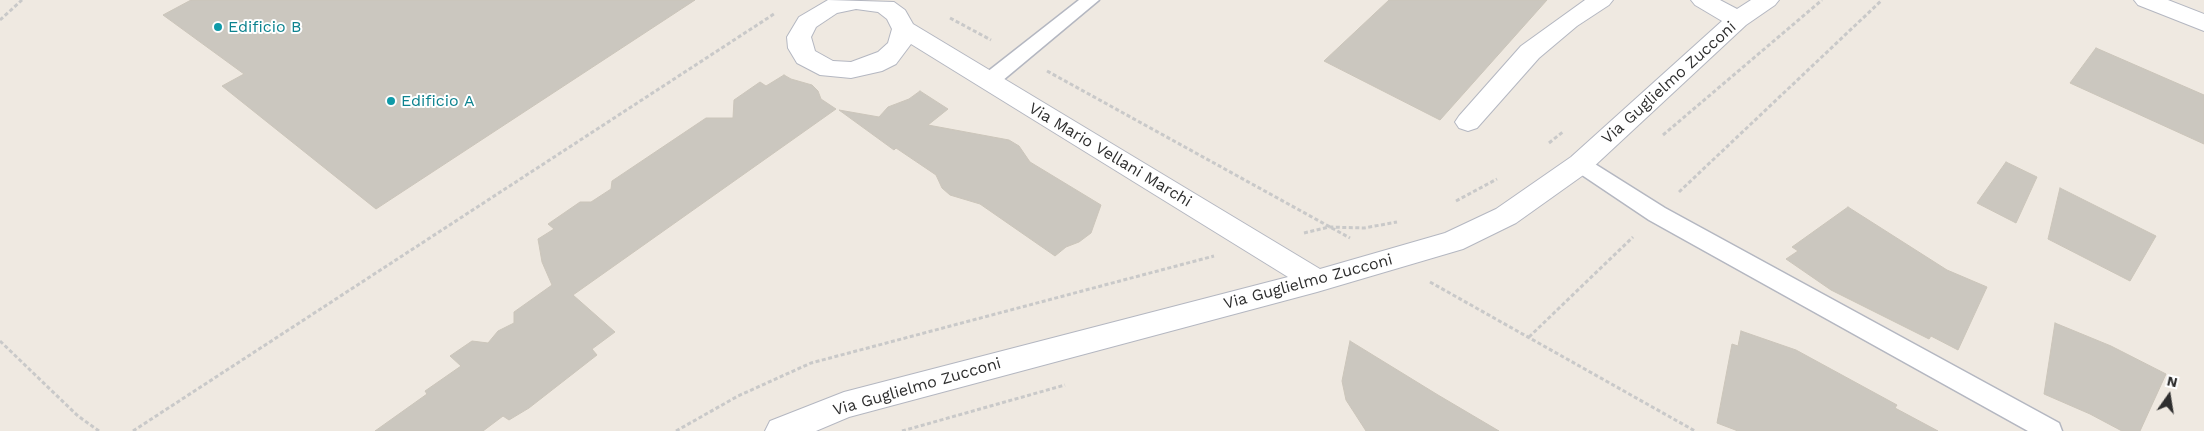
<!DOCTYPE html>
<html>
<head>
<meta charset="utf-8">
<style>
	body { margin:0 }
	#map { position:relative; width:2204px; height:431px; overflow:hidden; background:#efe9e1; font-family:"Work Sans",sans-serif }
	canvas { display:block }
	.north { position:absolute; left:2144px; top:371px; width:50px; height:50px; -webkit-text-stroke:4px #fff; paint-order:stroke; rotate:13deg; font-size:14px; font-weight:700; line-height:20px; text-align:center; color:#2e2e2e }
	.north::after { content:''; display:block; margin:auto; width:18px; height:22px; background:#2e2e2e; clip-path:polygon(50% 0,100% 100%,50% 72%,0 100%) }
</style>
</head>
<body>
<div id="map">
<canvas width="2204" height="431"></canvas>
<div class="north">N</div>
</div>
<script>
const ctx = document.querySelector('canvas').getContext('2d');
ctx.lineJoin = 'round';
function fill(path, color) { ctx.fillStyle = color; ctx.fill(path, 'evenodd'); }
const toPath = rows => new Path2D(rows.map(r => 'M' + r).join(''));
function trace(path, color, width, dash) { ctx.strokeStyle = color; ctx.lineWidth = width; ctx.lineCap = dash ? 'butt' : 'round'; ctx.setLineDash(dash || []); ctx.stroke(path); }
function drawText(font, color, halo, rows, align = 'center') {
  ctx.font = font + ' "Work Sans",sans-serif'; ctx.lineWidth = 4; ctx.setLineDash([]); ctx.textBaseline = 'middle'; ctx.strokeStyle = halo; ctx.fillStyle = color; for (const [text, x, y, turn = 0] of rows) {
    ctx.save(); ctx.translate(x, y); ctx.rotate((+turn || 0) * Math.PI / 180); ctx.textAlign = isNaN(turn) ? turn : align; if (halo) ctx.strokeText(text, 0, 0); ctx.fillText(text, 0, 0); ctx.restore();
  }
}
const building = toPath([
	[191,0,695,0,376,209,222,86,244,74,163,15,191,0],
	[1389,0,1547,0,1440,120,1324,61,1389,0],
	[2096,48,2204,95,2204,144,2070,83,2096,48],
	[784,75,791,79,812,85,818,91,821,99,836,109,573,295,615,332,592,349,597,355,529,408,509,420,503,416,483,431,375,431,427,394,425,391,461,366,450,356,472,341,488,343,498,331,514,323,514,312,552,285,542,262,538,239,554,229,548,224,580,202,591,202,611,189,612,181,706,118,733,118,734,100,760,82,766,86,784,75],
	[920,91,948,109,928,125,1009,140,1019,146,1030,162,1101,205,1091,233,1079,242,1066,247,1055,256,980,204,950,195,942,188,936,175,896,148,894,150,839,110,879,117,888,107,909,99,920,91],
	[2006,162,2037,177,2016,223,1977,203,2006,162],
	[2060,188,2156,236,2130,281,2048,239,2060,188],
	[1848,207,1947,270,1987,287,1958,350,1931,336,1929,339,1831,290,1786,259,1798,251,1792,247,1848,207],
	[2055,323,2111,346,2166,374,2140,431,2122,431,2090,414,2044,394,2055,323],
	[1741,331,1796,350,1897,405,1895,408,1938,431,1738,431,1717,423,1732,344,1738,346,1741,331],
	[1350,341,1438,395,1499,431,1366,431,1346,400,1342,381,1350,341]
]);
const path = toPath([
	[950,18,991,40],
	[0,20,22,0],
	[1047,71,1350,238],
	[1663,135,1822,0],
	[1549,143,1564,131],
	[1679,192,1882,0],
	[1456,201,1497,179],
	[1304,233,1329,227,1364,228,1397,222],
	[1430,282,1695,431],
	[1529,337,1633,237],
	[0,341,78,416,99,431],
	[133,431,774,14],
	[676,431,738,396,811,363,1214,256],
	[902,431,1065,385]
]);
const service = toPath([
	[1079,0,1099,0,996,86,989,88,982,86,979,81,982,76,1079,0],
	[1580,157,1587,159,1665,208,2059,423,2062,431,2028,431,1649,220,1573,169,1570,164,1573,159,1580,157]
]);
const minor = toPath([
	[828,0,894,2,905,10,913,24,1320,269,1445,233,1496,209,1571,157,1722,21,1695,5,1691,0,1720,0,1737,9,1751,0,1779,0,1775,5,1746,25,1589,171,1516,223,1463,249,1317,292,849,417,816,431,765,431,770,421,844,392,1288,277,911,44,896,64,882,71,851,78,820,75,797,63,788,48,787,37,799,17,828,0],
	[856,9,878,12,887,19,892,29,888,43,878,52,851,62,833,61,815,51,811,37,816,27,837,13,856,9],
	[1585,0,1613,0,1609,5,1577,26,1539,58,1477,128,1468,131,1459,128,1455,122,1459,116,1521,46,1585,0]
]);
const tertiary = toPath([
	[2134,0,2168,0,2204,14,2204,31,2138,5,2134,0]
]);
const markers = [
	[218,27,5,"#0f9aa8"],
	[391,101,5,"#0f9aa8"]
];
const cultureNames = [
	["Edificio B",228,27],
	["Edificio A",401,101]
];
const streetNames = [
	["Via Guglielmo Zucconi",1669,83,-42],
	["Via Mario Vellani Marchi",1110,155,31],
	["Via Guglielmo Zucconi",1308,282,-15],
	["Via Guglielmo Zucconi",917,387,-16]
];
fill(building, '#cbc7bf');
trace(building, '#cbc5ba', 1);
trace(service, '#b4b7c1', 3);
trace(minor, '#b4b7c1', 2);
trace(tertiary, '#b4b7c1', 2);
trace(path, '#c9c9c9', 3, [4, 2.5]);
fill(service, '#fff');
fill(minor, '#fff');
fill(tertiary, '#fff');
for (const [x, y, r, color] of markers) { const dot = new Path2D(); dot.arc(x, y, r, 0, 2 * Math.PI); ctx.fillStyle = color; ctx.fill(dot); trace(dot, '#fff', 2); }
drawText('16px', '#0d838f', '#fff', cultureNames, 'left');
drawText('16px', '#2e2e2e', '#fff', streetNames);
</script>
</body>
</html>
